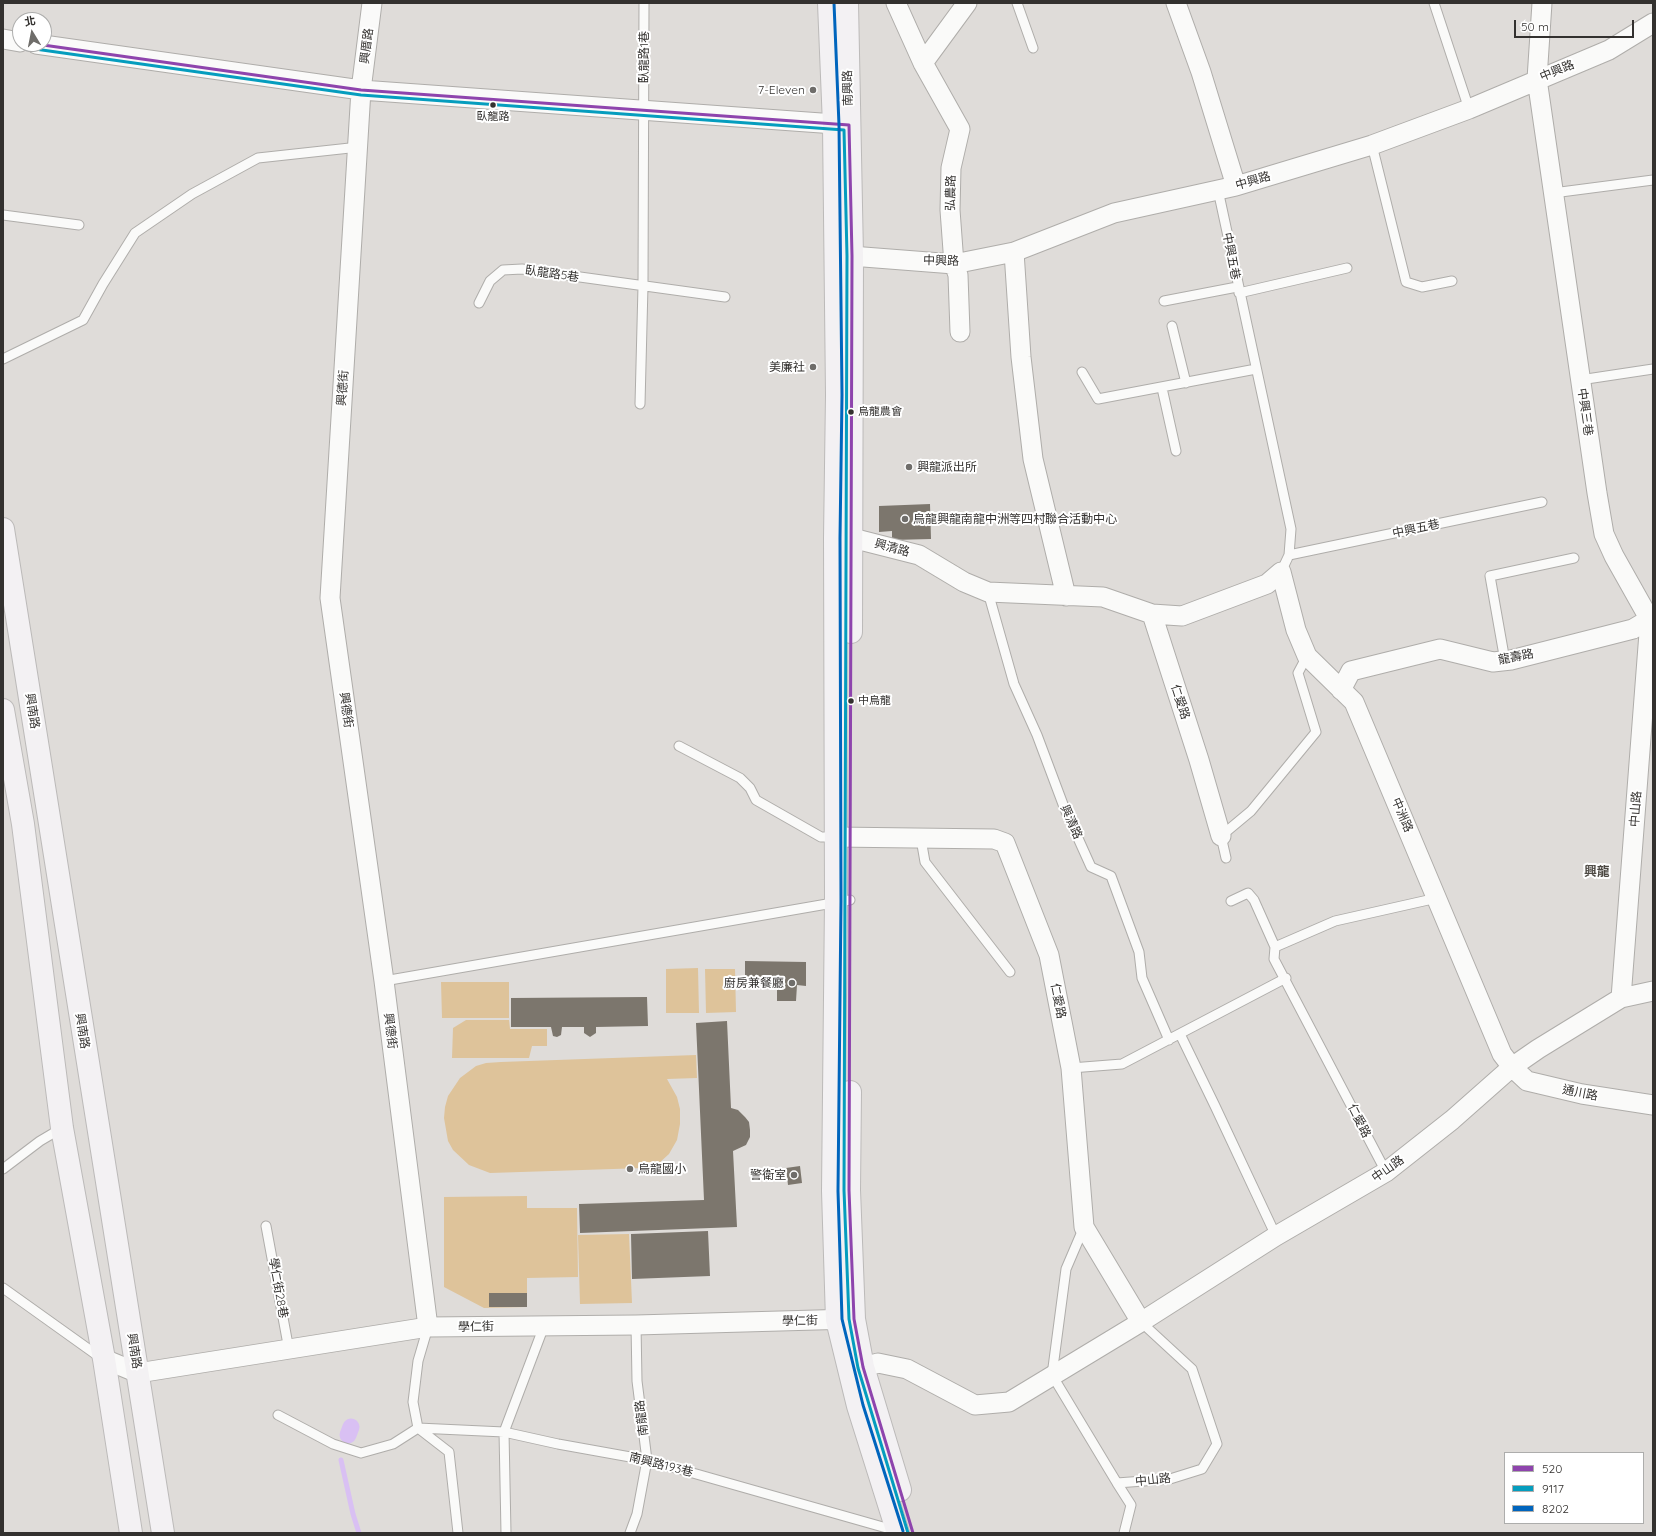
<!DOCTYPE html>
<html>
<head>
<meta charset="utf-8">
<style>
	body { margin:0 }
	#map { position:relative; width:1656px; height:1536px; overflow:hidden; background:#dfdcd9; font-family:Quicksand,"Noto Sans TC",sans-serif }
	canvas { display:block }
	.frame { position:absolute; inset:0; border:4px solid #33312f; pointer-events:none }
	.legend { position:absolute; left:1504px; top:1452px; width:140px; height:72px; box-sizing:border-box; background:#fff; border:1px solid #adadac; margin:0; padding:5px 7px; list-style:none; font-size:12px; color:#33312f }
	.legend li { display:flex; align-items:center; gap:8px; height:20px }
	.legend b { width:20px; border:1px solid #adadac }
	.north { position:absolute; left:12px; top:12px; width:40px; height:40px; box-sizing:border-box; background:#fff; border:1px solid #adadac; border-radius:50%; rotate:350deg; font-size:11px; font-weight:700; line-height:16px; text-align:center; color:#33312f }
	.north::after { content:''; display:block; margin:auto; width:14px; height:18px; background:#6f6d6a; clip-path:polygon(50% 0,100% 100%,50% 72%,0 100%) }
	.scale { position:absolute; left:1514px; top:20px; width:120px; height:18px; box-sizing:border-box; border:2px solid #33312f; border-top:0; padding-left:5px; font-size:12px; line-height:14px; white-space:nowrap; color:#33312f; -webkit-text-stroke:3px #fff; paint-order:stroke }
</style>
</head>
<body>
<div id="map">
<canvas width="1656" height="1536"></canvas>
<div class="frame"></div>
<ul class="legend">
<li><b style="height:5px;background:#8e44ad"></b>520</li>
<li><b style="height:5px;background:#059dbe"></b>9117</li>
<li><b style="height:5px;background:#0065bd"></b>8202</li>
</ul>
<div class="north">北</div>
<div class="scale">50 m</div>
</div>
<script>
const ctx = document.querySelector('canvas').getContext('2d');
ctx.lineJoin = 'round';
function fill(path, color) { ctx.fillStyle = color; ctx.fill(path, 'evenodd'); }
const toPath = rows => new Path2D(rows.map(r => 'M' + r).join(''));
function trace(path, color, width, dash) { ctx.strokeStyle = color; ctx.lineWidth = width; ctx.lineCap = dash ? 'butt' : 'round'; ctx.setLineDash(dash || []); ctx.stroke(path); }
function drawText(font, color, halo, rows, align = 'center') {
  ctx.font = font + ' Quicksand,"Noto Sans TC",sans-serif'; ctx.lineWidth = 4; ctx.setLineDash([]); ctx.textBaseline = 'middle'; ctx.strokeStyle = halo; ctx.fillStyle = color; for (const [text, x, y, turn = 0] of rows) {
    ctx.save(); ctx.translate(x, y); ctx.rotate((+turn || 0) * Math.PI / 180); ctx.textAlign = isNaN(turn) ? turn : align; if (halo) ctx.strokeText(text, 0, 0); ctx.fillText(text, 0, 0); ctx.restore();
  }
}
const green = toPath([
	[698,968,699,1013,666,1013,666,969],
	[705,969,735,969,736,1012,706,1013],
	[441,982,509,982,509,1018,442,1018],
	[466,1020,509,1020,510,1029,547,1029,547,1046,532,1046,529,1058,452,1058,453,1028],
	[696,1055,697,1078,667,1079,677,1097,680,1109,680,1124,677,1140,669,1154,658,1164,644,1168,490,1173,469,1165,453,1150,448,1141,444,1118,445,1107,448,1096,460,1078,476,1066,486,1063,501,1062],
	[527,1196,527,1208,577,1208,578,1277,527,1278,527,1307,484,1308,444,1287,444,1197],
	[629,1234,632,1303,580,1304,578,1235]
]);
const stream = toPath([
	[341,1460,353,1514,359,1533]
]);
const canal = toPath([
	[348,1435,351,1427]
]);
const building = toPath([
	[930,504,931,539,892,540,892,531,879,532,879,506],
	[745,961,806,962,806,986,797,985,796,1001,777,1001,777,981,773,980,773,989,745,988],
	[647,997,648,1026,596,1027,596,1033,590,1037,584,1033,584,1027,562,1027,561,1035,557,1037,553,1036,551,1027,511,1027,511,998],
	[727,1021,731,1108,738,1110,745,1117,749,1122,750,1130,750,1137,746,1145,733,1151,737,1227,580,1233,579,1204,704,1200,696,1023],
	[800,1166,802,1183,788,1185,786,1168],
	[708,1231,710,1276,632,1279,631,1234],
	[489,1293,527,1293,527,1307,489,1307]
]);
const service = toPath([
	[1017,3,1033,48],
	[1434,3,1469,109],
	[1372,145,1406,282,1422,287,1452,281],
	[1218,190,1291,529,1289,555,1281,572],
	[1553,193,1653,180],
	[3,215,79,225],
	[1239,293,1347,268],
	[1164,301,1237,287],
	[479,303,490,281,503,270,522,269,725,297],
	[1172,326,1186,383],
	[3,359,83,320,103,284,135,233,192,194,258,158,359,147],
	[1082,372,1098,399,1256,369],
	[1580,380,1653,369],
	[1162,388,1176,451],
	[640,404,643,286,644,3],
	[1289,555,1542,502],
	[988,592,1014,684,1037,735,1064,807,1091,867,1111,876,1139,952,1142,978,1169,1040],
	[1505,661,1490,576,1574,558],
	[679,746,740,778,750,788,756,800,821,837,835,837],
	[921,839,925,862,1010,972],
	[1226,858,1221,836,1251,811,1316,732,1298,673,1307,656],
	[1231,901,1248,893,1254,900,1275,947,1274,959,1386,1172],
	[1275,947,1335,921,1437,898],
	[384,981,850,900],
	[1180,1034,1215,1106,1276,1236],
	[1071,1068,1122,1064,1286,978],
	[3,1169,40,1141,62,1128],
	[266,1226,289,1350],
	[1084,1227,1066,1269,1052,1375,1117,1483,1131,1505,1124,1533],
	[3,1288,101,1358],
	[428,1327,418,1361,413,1402,418,1428,449,1452,458,1533],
	[278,1415,333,1444,361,1453,393,1444,418,1428,504,1432,558,1444,647,1460,897,1531],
	[1117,1483,1170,1479,1202,1469,1217,1444,1192,1369,1141,1322],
	[506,1533,504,1432,544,1326],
	[630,1533,637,1514,647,1460,637,1381,636,1325]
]);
const minor = toPath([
	[372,3,361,90,330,598,384,981,428,1327],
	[896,3,923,63,960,129,951,168,950,210,954,264,958,275,960,332],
	[1176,3,1201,72,1236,186],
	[1542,3,1537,79,1597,493,1604,534,1614,556,1650,620,1621,998],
	[3,39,20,42],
	[36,44,361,90,849,125],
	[923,63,967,3],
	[1014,252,1021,357,1033,459,1066,596],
	[838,255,954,264,1014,252,1114,213,1236,186,1372,145,1469,109,1609,50,1653,23],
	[836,538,852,538,919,555,964,582,988,592,1103,597,1152,614,1182,616,1267,584,1281,572,1296,630,1307,656,1354,702,1502,1054,1512,1067,1527,1081,1582,1094,1653,1105],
	[1152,614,1199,760,1221,836],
	[1341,690,1351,671,1440,649,1493,662,1511,660,1633,629,1653,617],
	[835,837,994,839,1005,843,1049,955,1071,1068,1084,1227,1141,1322],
	[104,1359,138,1373,428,1327,636,1325,852,1319],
	[850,1371,878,1363,907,1369,975,1405,1009,1402,1141,1322,1276,1236,1386,1172,1452,1120,1512,1067,1538,1049,1621,998,1653,991]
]);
const primary = toPath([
	[829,3,834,125,837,395,835,538,836,901,833,1191,837,1320,858,1406,898,1533],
	[847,3,852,256,851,632],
	[3,529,163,1533],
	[3,710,23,824,62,1128,104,1359,131,1533],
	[850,1092,849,1190,854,1319,863,1367,900,1490]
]);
const bus1 = toPath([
	[36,44,361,90,849,125,852,256,849,1190,854,1319,863,1367,913,1533]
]);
const bus2 = toPath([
	[35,49,361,95,844,130,847,256,844,1190,849,1319,858,1368,908,1533]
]);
const bus3 = toPath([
	[834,3,839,125,842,395,840,538,841,901,838,1191,842,1319,863,1405,903,1531]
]);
const markers = [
	[813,90,4,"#6f6d6a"],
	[493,105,3.5,"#33312f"],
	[813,367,4,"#6f6d6a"],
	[851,412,3.5,"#33312f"],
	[909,467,4,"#6f6d6a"],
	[905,519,4,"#6f6d6a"],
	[851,701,3.5,"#33312f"],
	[792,983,4,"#6f6d6a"],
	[630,1169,4,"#6f6d6a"],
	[794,1175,4,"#6f6d6a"]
];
const busNames = [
	["臥龍路",493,117,"center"],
	["烏龍農會",858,412],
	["中烏龍",858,701]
];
const streetNames = [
	["興厝路",367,46,-83],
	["臥龍路1巷",644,57,-90],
	["中興路",1557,71,-22],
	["南興路",848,88,-91],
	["中興路",1253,181,-16],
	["弘農路",951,193,-89],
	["中興五巷",1231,256,79],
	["中興路",941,261,1],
	["臥龍路5巷",552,274,8],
	["興德街",343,388,-86],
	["中興三巷",1585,412,82],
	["中興五巷",1416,529,-12],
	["興清路",892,548,15],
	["龍壽路",1516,657,-11],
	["仁愛路",1180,702,72],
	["興德街",346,710,82],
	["興南路",32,711,81],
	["中山路",1636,809,-86],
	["中洲路",1402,815,67],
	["興清路",1071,822,66],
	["仁愛路",1058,1001,79],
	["興南路",82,1031,81],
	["興德街",390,1031,83],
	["通川路",1580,1093,11],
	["仁愛路",1359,1121,63],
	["中山路",1388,1169,-35],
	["學仁街28巷",278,1288,80],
	["學仁街",800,1321,-1],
	["學仁街",476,1327,-1],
	["興南路",134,1351,81],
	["南龍路",642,1418,-97],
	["南興路193巷",661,1465,14],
	["中山路",1153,1480,-6]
];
const poiNames = [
	["7-Eleven",805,90],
	["美廉社",805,367],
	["興龍派出所",917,467,"left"],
	["烏龍興龍南龍中洲等四村聯合活動中心",913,519,"left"],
	["廚房兼餐廳",784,983],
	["烏龍國小",638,1169,"left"],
	["警衛室",786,1175]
];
const neighbourhoodNames = [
	["興龍",1597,872]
];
fill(green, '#dec39a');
trace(stream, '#d9c0f3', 5);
trace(canal, '#d9c0f3', 17);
fill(building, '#7c766d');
trace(service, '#afadaa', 11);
trace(minor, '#afadaa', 21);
trace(primary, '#bcbab9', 24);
trace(service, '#fafaf9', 9);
trace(minor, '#fafaf9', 19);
trace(primary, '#f3f1f3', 22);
trace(bus1, '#8e44ad', 3);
trace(bus2, '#059dbe', 3);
trace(bus3, '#0065bd', 3);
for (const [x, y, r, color] of markers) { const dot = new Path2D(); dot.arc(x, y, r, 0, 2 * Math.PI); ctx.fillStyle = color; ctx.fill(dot); trace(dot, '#fff', 1.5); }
drawText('11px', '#33312f', '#fff', busNames, 'left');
drawText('12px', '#33312f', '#fff', streetNames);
drawText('12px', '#33312f', '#fff', poiNames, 'right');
drawText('bold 13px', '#4d4943', '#fff', neighbourhoodNames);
</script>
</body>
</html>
